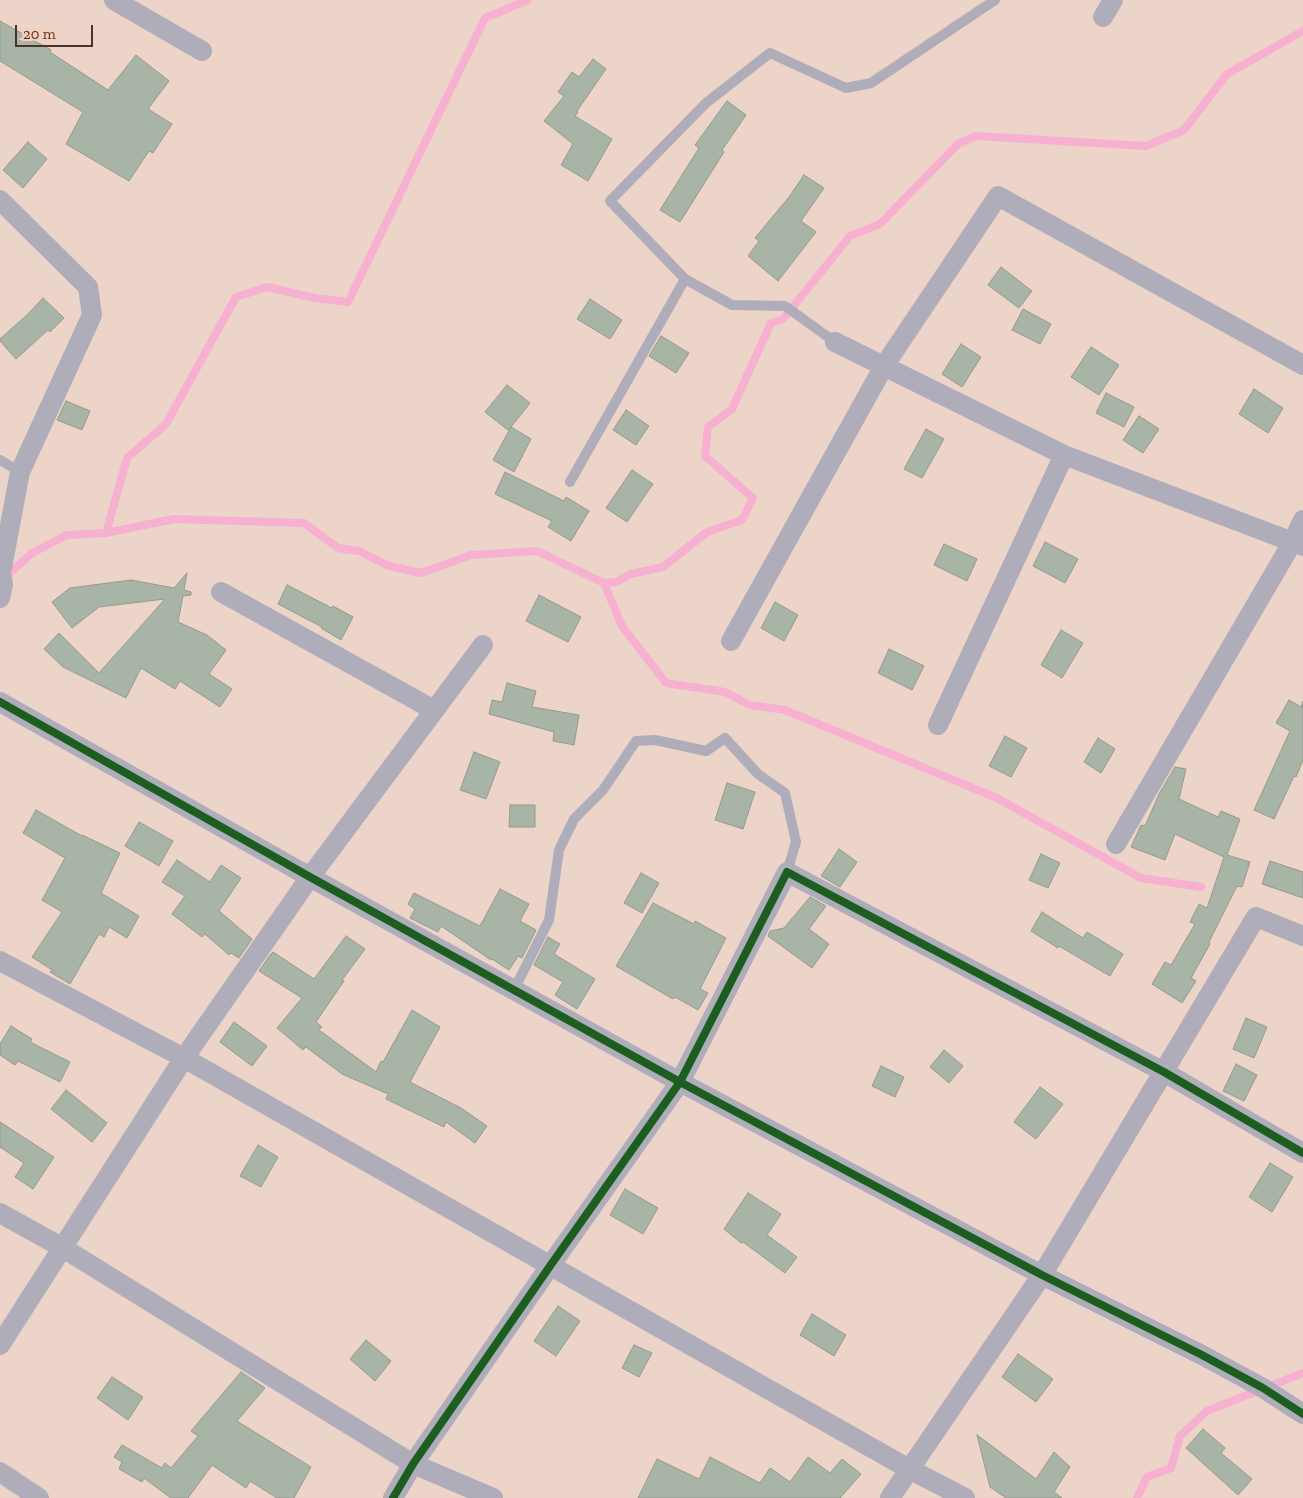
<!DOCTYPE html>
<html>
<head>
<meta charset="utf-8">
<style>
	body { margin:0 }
	#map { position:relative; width:1303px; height:1498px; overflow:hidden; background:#ecd4c8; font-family:"Zilla Slab",serif }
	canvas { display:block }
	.scale { position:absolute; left:15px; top:25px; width:78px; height:22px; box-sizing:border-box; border:2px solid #4a3329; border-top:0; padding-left:6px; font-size:15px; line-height:18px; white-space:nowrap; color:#4a3329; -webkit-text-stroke:4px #fbceb9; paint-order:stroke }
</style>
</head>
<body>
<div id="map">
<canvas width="1303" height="1498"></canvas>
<div class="scale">20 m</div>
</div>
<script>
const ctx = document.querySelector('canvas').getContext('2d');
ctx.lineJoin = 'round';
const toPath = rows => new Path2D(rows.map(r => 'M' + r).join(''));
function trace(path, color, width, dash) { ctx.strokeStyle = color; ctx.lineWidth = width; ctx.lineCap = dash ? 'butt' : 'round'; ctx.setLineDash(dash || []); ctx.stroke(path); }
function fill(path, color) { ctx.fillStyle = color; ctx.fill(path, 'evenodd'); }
const stream = toPath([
	[106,533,127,458,166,424,236,297,267,287,315,298,348,302,485,18,528,0],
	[4,578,32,553,67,535,106,533,174,519,304,523,338,548,359,551,389,566,421,573,471,555,537,551,604,583,616,582,631,574,663,567,707,532,742,520,753,498,705,456,708,427,732,409,771,323,783,319,850,236,880,224,958,144,976,136,1146,146,1184,130,1227,74,1303,31],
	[604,583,622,626,666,683,725,692,750,705,785,710,997,798,1141,878,1201,887],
	[1137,1498,1147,1477,1171,1468,1180,1436,1207,1411,1303,1373]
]);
const building = toPath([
	[0,21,51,50,50,52,108,90,136,55,169,81,148,109,172,124,153,153,149,151,129,181,66,144,83,112,0,61,0,21],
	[593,59,606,69,577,111,578,112,575,116,612,139,588,181,561,165,573,144,544,121,564,96,558,92,572,72,579,77,593,59],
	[727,101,746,115,722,150,724,152,680,222,660,210,699,148,695,145,727,101],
	[28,142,47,159,23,188,3,170,28,142],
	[804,175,824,188,801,221,816,232,778,281,748,256,759,241,755,238,789,197,804,175],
	[1001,267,1032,291,1019,308,988,285,1001,267],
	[43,298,64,318,50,332,48,330,16,359,0,341,0,339,28,314,43,298],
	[590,299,622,320,610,339,577,319,590,299],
	[1023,309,1051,324,1040,344,1012,330,1023,309],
	[661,336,689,353,676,373,649,356,661,336],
	[961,344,981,357,962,387,942,374,961,344],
	[1091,347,1119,365,1099,395,1071,377,1091,347],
	[507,385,530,403,511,427,531,439,514,472,493,460,511,427,508,430,485,412,507,385],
	[1254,389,1283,408,1268,433,1239,414,1254,389],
	[1106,393,1134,407,1124,427,1096,413,1106,393],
	[66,401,90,411,82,430,57,420,66,401],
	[626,410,649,426,636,445,613,430,626,410],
	[1139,416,1159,429,1143,453,1123,440,1139,416],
	[926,429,944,439,922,478,904,469,926,429],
	[632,470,653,484,627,522,606,508,632,470],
	[505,472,564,501,566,497,589,511,571,541,548,527,552,521,495,494,505,472],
	[1045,542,1078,559,1065,583,1033,566,1045,542],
	[944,544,977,559,967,581,934,565,944,544],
	[187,573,184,590,191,592,191,595,183,596,178,622,207,635,226,650,209,674,232,689,220,707,180,681,175,689,141,668,126,698,63,667,44,649,59,633,99,673,165,599,99,607,72,628,52,602,70,588,131,580,174,588,187,573],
	[287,585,332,608,333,606,353,617,341,640,321,628,322,627,278,604,287,585],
	[539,595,581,617,568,642,526,621,539,595],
	[775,602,798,615,784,641,761,628,775,602],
	[1061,630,1083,643,1062,678,1041,665,1061,630],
	[889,649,924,666,912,690,878,673,889,649],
	[507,683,536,691,532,707,579,715,574,745,553,741,554,732,489,714,492,700,502,702,507,683],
	[1289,700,1301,707,1303,701,1303,760,1296,777,1294,776,1274,819,1254,810,1290,731,1276,723,1289,700],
	[1005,736,1027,748,1011,777,989,766,1005,736],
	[1098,738,1115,749,1101,773,1084,762,1098,738],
	[474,752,500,762,486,799,460,790,474,752],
	[1175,767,1186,769,1179,799,1218,817,1221,811,1240,819,1227,855,1250,862,1242,887,1237,886,1209,942,1210,944,1191,978,1196,981,1182,1003,1152,984,1165,962,1171,965,1195,924,1190,922,1199,904,1207,908,1224,857,1175,834,1165,860,1131,847,1141,825,1145,826,1159,794,1175,767],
	[727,783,755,792,743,829,715,820,727,783],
	[510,805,535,805,535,827,509,827,510,805],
	[36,810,82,836,82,835,120,853,101,893,139,916,127,938,109,927,104,937,99,934,70,984,50,972,52,970,32,957,62,912,42,900,65,858,23,833,36,810],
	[139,822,173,841,159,866,125,846,139,822],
	[839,849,857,862,840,887,821,876,839,849],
	[1041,854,1060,863,1048,888,1029,880,1041,854],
	[177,860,210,882,221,865,241,878,219,911,252,939,239,958,231,953,229,955,205,934,202,937,172,914,185,896,162,882,177,860],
	[1270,861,1303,872,1303,898,1262,884,1270,861],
	[641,873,659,883,642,913,624,903,641,873],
	[500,889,529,904,520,921,536,930,522,958,518,956,509,970,492,959,491,960,441,926,438,932,410,918,415,909,408,904,414,893,480,926,500,889],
	[810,897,826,906,809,929,829,944,812,968,768,936,770,931,784,928,810,897],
	[653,903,694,924,695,921,726,938,700,989,708,993,698,1010,675,997,673,999,616,966,653,903],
	[1042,912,1083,938,1087,932,1123,954,1110,976,1059,946,1058,948,1031,931,1042,912],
	[346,936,365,949,342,980,344,981,316,1022,322,1027,319,1030,376,1072,381,1061,383,1062,412,1010,440,1027,410,1082,461,1108,487,1126,475,1143,446,1122,444,1127,386,1099,388,1094,342,1074,306,1047,303,1050,277,1028,302,998,259,971,270,955,273,952,314,979,346,936],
	[548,937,560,944,554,954,595,979,577,1009,555,995,563,982,534,965,548,937],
	[1246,1018,1267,1027,1254,1058,1233,1049,1246,1018],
	[234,1022,267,1046,252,1066,220,1042,234,1022],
	[11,1026,32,1039,30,1042,70,1062,60,1082,18,1061,15,1065,0,1055,0,1044,11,1026],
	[944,1050,963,1066,949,1083,930,1067,944,1050],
	[1236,1064,1257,1075,1244,1101,1223,1091,1236,1064],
	[881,1066,904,1077,895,1097,872,1086,881,1066],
	[1040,1087,1063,1104,1036,1139,1014,1122,1040,1087],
	[66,1090,107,1123,92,1142,51,1109,66,1090],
	[0,1122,54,1157,33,1189,15,1177,24,1163,0,1147,0,1122],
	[258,1145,278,1157,261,1187,240,1176,258,1145],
	[1270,1163,1293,1177,1272,1212,1249,1197,1270,1163],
	[625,1189,658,1208,643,1234,610,1215,625,1189],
	[748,1193,781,1214,767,1235,797,1257,785,1273,743,1242,741,1243,724,1229,748,1193],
	[558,1306,580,1321,556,1356,534,1341,558,1306],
	[812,1314,846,1335,834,1356,800,1335,812,1314],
	[366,1340,391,1361,375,1381,350,1359,366,1340],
	[634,1345,652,1353,639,1377,622,1368,634,1345],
	[1018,1354,1053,1379,1036,1402,1002,1377,1018,1354],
	[241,1372,265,1388,237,1421,311,1467,294,1498,277,1498,250,1481,246,1488,212,1465,188,1498,171,1498,144,1478,142,1482,119,1469,122,1462,114,1457,122,1445,162,1468,165,1463,171,1468,198,1436,191,1431,241,1372],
	[112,1377,143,1397,128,1420,97,1398,112,1377],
	[1203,1429,1225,1448,1221,1453,1252,1479,1238,1495,1186,1448,1203,1429],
	[977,1435,1036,1479,1054,1452,1070,1467,1054,1492,1062,1498,1006,1498,990,1487,977,1435],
	[710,1457,760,1483,770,1468,790,1482,808,1457,830,1473,842,1459,861,1474,840,1498,638,1498,657,1459,699,1479,710,1457]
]);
const lane = toPath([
	[835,342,785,306,732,305,685,279,610,201,706,103,770,53,846,88,871,83,995,0],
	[0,460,20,472],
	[570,482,685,279],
	[514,990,549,920,559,850,574,819,603,790,636,741,655,740,706,751,725,738,758,774,785,793,796,842,787,872]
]);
const street = toPath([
	[114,0,202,51],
	[1103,17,1113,0],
	[0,200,88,287,92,315,20,472,1,573,3,585,0,598],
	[835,342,1064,455,1303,546],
	[221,592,434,710],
	[731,641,884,366,998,196,1303,365],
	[0,702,310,877,680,1082,1042,1275,1202,1355,1263,1388,1303,1414],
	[938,725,1064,455],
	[1116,844,1292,543,1303,520],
	[0,961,184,1058,909,1469,965,1498],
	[0,1213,63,1248,413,1464,493,1498],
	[0,1345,184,1058,310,877,483,645],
	[0,1472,39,1498],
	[393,1498,413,1464,550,1266,680,1082,787,872,1164,1072,1303,1153],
	[890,1498,1042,1275,1256,917,1303,936]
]);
const cycleway = toPath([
	[0,702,310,877,680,1082,1042,1275,1202,1355,1263,1388,1303,1414],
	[393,1498,413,1464,550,1266,680,1082,787,872,1164,1072,1303,1153]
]);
trace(stream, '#f7b0d0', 8);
fill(building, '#a7b4a6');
trace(building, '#97988e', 1);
trace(lane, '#b0adba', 10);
trace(street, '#b0adba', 20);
trace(cycleway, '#1b5e20', 8);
</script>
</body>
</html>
